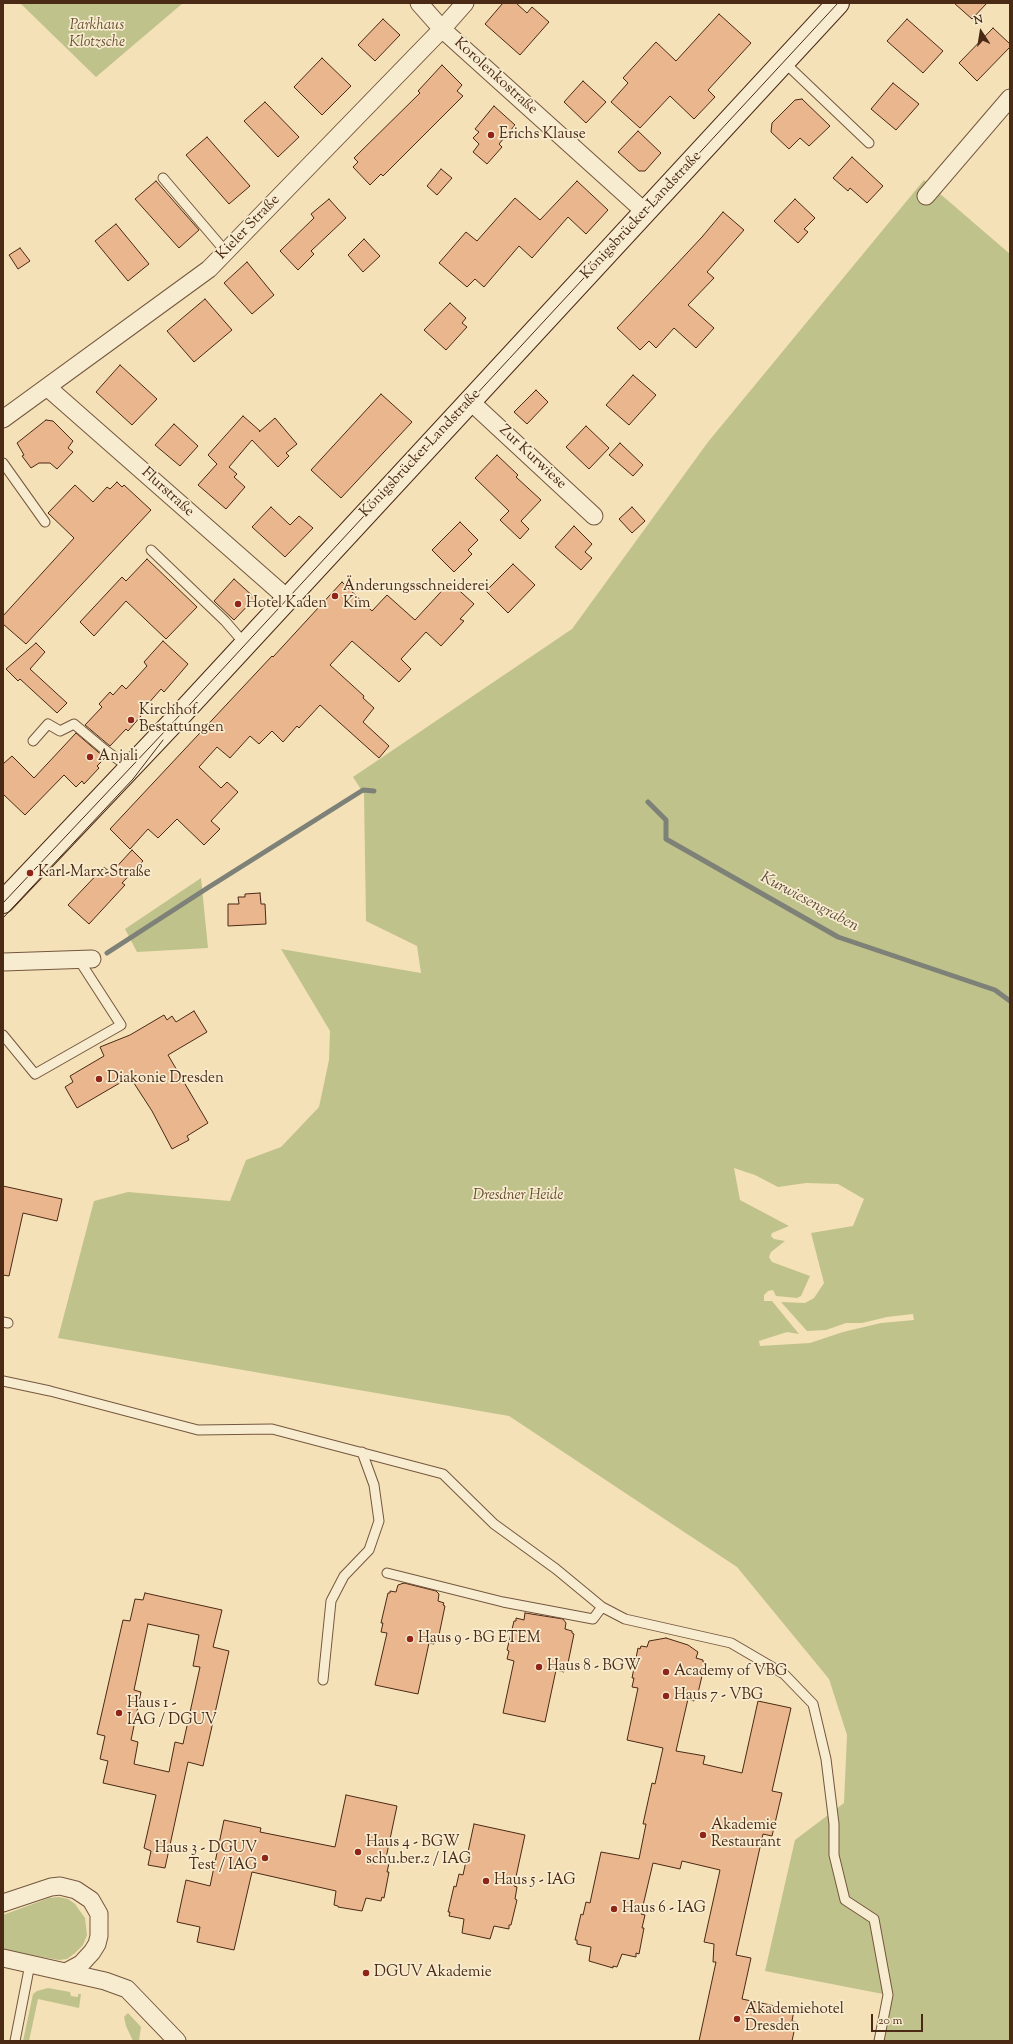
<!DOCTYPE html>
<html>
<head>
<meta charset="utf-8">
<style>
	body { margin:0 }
	#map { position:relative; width:1013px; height:2044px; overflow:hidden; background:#f4e1b7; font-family:"Sorts Mill Goudy",serif }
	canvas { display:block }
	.frame { position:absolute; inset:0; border:4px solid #4a2915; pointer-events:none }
	.north { position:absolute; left:961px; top:12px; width:40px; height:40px; -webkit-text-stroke:3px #f8ecd0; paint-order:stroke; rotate:348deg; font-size:11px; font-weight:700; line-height:16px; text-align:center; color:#4a2915 }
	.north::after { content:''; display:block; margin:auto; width:14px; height:18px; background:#4a2915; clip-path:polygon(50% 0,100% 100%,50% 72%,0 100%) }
	.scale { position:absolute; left:871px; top:2014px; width:52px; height:18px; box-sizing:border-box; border:2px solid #4a2915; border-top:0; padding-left:5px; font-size:12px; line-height:14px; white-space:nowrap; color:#4a2915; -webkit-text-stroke:3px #f8ecd0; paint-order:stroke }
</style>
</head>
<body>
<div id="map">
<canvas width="1013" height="2044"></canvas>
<div class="frame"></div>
<div class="north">N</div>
<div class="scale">20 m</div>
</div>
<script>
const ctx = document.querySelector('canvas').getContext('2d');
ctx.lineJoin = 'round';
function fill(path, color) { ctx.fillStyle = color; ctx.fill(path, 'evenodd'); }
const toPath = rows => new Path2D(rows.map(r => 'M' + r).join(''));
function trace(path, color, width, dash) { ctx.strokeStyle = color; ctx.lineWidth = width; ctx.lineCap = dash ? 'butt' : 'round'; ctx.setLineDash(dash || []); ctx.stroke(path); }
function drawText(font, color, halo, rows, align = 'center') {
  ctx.font = font + ' "Sorts Mill Goudy",serif'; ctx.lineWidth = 3.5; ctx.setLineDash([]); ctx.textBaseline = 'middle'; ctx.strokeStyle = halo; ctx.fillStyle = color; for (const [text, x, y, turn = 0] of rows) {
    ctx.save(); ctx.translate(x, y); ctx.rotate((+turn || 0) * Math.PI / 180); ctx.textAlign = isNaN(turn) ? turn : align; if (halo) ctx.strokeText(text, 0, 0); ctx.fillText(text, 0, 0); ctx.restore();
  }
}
const green = toPath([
	[20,3,183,3,96,77],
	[924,180,1010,254,1010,2041,879,2041,888,1995,765,1971,795,1840,844,1803,847,1735,829,1679,737,1567,509,1416,58,1338,94,1201,128,1192,230,1201,246,1160,281,1147,319,1107,329,1060,330,1031,281,949,421,973,417,946,366,921,364,794,353,777,572,629,708,442],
	[734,1168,755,1175,778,1187,806,1183,838,1184,864,1199,853,1226,811,1233,824,1283,814,1298,805,1303,781,1302,807,1331,826,1330,846,1323,862,1323,887,1317,913,1314,914,1320,881,1323,843,1332,810,1343,760,1346,759,1341,787,1332,799,1334,772,1301,764,1301,764,1295,768,1291,773,1290,776,1296,797,1298,801,1296,810,1276,772,1262,769,1257,771,1252,785,1241,774,1239,771,1236,772,1233,789,1226,740,1200],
	[201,878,208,948,137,952,125,929],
	[59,1897,68,1899,75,1904,85,1918,87,1935,83,1945,75,1953,67,1959,59,1960,3,1950,3,1915,49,1898],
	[48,1988,70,1992,71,1996,78,1997,78,1994,81,1994,79,2008,38,1999,29,2041,23,2041,33,1994,37,1991],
	[128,2013,141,2027,139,2041,133,2041,126,2026,124,2017]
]);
const stream = toPath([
	[648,802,666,820,666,839,838,937,995,990,1010,1001],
	[107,953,209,887,363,790,374,791]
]);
const building = toPath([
	[503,3,516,3,527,13,532,7,549,22,520,55,485,24,503,3],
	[954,3,987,3,972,19,954,3],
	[719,14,751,43,708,90,715,97,694,119,670,96,640,128,611,102,628,83,623,78,656,42,676,61,719,14],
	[383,19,400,35,375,61,358,45,383,19],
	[907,19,943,51,923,73,887,41,907,19],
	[993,28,1010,44,1010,47,977,81,959,63,993,28],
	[322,58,351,86,322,115,294,87,322,58],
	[442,65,462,85,457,91,463,96,383,176,381,174,370,185,353,167,358,162,354,158,420,93,418,91,442,65],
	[583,81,606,102,586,123,564,102,583,81],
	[893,83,919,104,896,130,871,109,893,83],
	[802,99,830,126,809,146,800,138,789,149,771,132,772,123,795,100,802,99],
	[265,102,299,137,278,157,244,121,265,102],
	[494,106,515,125,499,144,502,147,487,164,473,152,479,144,473,138,479,132,475,129,494,106],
	[638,131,661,153,645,171,639,171,618,152,638,131],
	[207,137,250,186,229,204,186,155,207,137],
	[852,157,883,186,867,203,850,188,848,191,833,178,852,157],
	[441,169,452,178,437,195,427,186,441,169],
	[156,181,199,230,179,248,135,199,156,181],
	[577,181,608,210,586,234,568,217,532,258,519,246,484,287,475,279,467,287,439,263,466,232,477,241,515,198,540,220,577,181],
	[329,199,346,218,311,251,314,254,298,270,280,251,314,218,311,214,329,199],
	[795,199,815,218,804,229,808,232,798,243,774,221,795,199],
	[723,212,744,230,707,272,714,278,688,305,714,328,696,348,674,328,656,348,649,341,640,350,617,328,702,237,723,212],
	[116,224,149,264,128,281,95,241,116,224],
	[364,239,380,256,363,272,348,255,364,239],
	[20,248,30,261,18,269,9,255,20,248],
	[247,262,274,295,252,314,224,283,247,262],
	[205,299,232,330,194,362,167,331,205,299],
	[450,303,466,318,462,323,467,327,446,350,424,330,450,303],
	[120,365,157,399,132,425,96,392,120,365],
	[633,375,656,395,629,425,606,405,633,375],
	[536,390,548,402,527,424,514,412,536,390],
	[381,394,412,422,341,498,311,470,381,394],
	[243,416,260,431,259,432,275,418,297,444,286,453,289,456,278,467,252,440,229,467,237,474,234,477,245,487,226,509,198,485,217,464,208,455,243,416],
	[46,420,53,421,73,441,68,448,73,452,57,469,50,463,39,463,31,468,22,456,24,455,17,443,46,420],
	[174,424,198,446,180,466,155,445,174,424],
	[586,426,609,448,589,469,566,447,586,426],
	[620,443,643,465,633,476,609,455,620,443],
	[497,455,518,475,516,477,541,500,521,521,529,529,520,539,500,520,509,511,475,478,497,455],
	[117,482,122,487,124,485,151,510,26,644,3,624,3,616,74,538,48,513,75,485,93,502,107,487,110,489,117,482],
	[271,507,290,525,299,516,313,528,285,557,252,527,271,507],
	[632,507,645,521,632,533,619,519,632,507],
	[460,522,478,540,468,550,472,554,454,572,432,550,460,522],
	[574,526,592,544,585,552,592,558,581,570,555,547,574,526],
	[147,559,197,607,166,639,126,601,94,636,80,622,122,577,126,581,147,559],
	[513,564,535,585,508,613,486,591,513,564],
	[234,579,255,598,234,620,214,601,234,579],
	[342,582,372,611,387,595,415,620,450,582,474,604,460,619,464,621,441,646,426,632,401,659,411,669,399,682,352,641,330,665,364,696,363,698,374,708,363,722,389,746,379,758,320,705,299,728,297,726,283,742,272,731,259,744,250,736,230,758,217,747,199,767,221,788,227,782,238,792,211,821,220,829,204,845,177,819,158,838,148,829,130,849,110,829,272,656,273,657,342,582],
	[163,641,188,664,164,692,161,689,139,714,141,716,128,731,126,729,110,746,85,725,102,707,99,704,110,692,113,695,122,685,126,689,147,666,144,662,163,641],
	[36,643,45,652,30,669,67,703,57,713,20,679,18,681,6,669,36,643],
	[76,733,105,758,97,766,99,768,84,784,82,781,76,787,64,775,25,815,3,794,3,764,12,756,34,778,76,733],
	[132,850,143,861,122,883,125,885,89,924,68,905,104,867,111,873,132,850],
	[260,893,261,904,265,904,266,924,228,926,228,904,239,904,238,897,245,897,245,894,260,893],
	[194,1011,207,1032,168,1055,208,1123,187,1136,189,1140,172,1149,152,1111,130,1077,77,1108,65,1087,73,1082,70,1076,104,1056,100,1047,130,1035,164,1015,167,1020,172,1016,176,1022,194,1011],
	[3,1186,62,1199,57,1221,23,1213,9,1276,3,1275,3,1186],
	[404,1583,436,1591,439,1594,438,1601,444,1603,443,1605,445,1606,439,1635,436,1635,434,1644,429,1643,418,1694,375,1685,387,1633,381,1632,383,1623,381,1623,388,1593,390,1593,390,1591,396,1592,398,1585,404,1583],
	[145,1593,222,1610,213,1647,229,1651,203,1766,188,1762,165,1868,148,1865,151,1851,144,1848,156,1795,103,1783,108,1761,100,1759,105,1736,97,1734,123,1620,130,1621,135,1599,143,1600,145,1593],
	[148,1624,199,1635,193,1666,200,1667,183,1744,175,1742,169,1772,134,1764,138,1742,131,1740,141,1692,134,1690,148,1624],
	[525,1613,563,1619,566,1623,565,1629,572,1631,572,1633,574,1634,568,1663,565,1663,564,1672,556,1670,545,1722,503,1713,514,1661,507,1659,509,1651,507,1650,514,1621,516,1621,516,1618,524,1620,525,1613],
	[666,1638,688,1645,698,1652,696,1658,703,1660,703,1662,705,1663,698,1693,696,1692,694,1701,688,1699,676,1751,705,1756,703,1764,742,1773,758,1701,791,1708,772,1791,782,1793,772,1836,763,1834,736,1955,751,1958,742,1999,794,2010,792,2021,796,2022,792,2041,699,2041,716,1962,713,1962,714,1944,704,1942,720,1870,682,1861,680,1869,653,1863,641,1914,645,1915,642,1928,644,1928,639,1954,636,1953,636,1957,622,1954,617,1967,613,1966,613,1968,589,1961,591,1947,577,1944,577,1940,575,1940,581,1914,583,1915,586,1902,590,1903,601,1852,639,1859,646,1824,643,1824,652,1783,655,1784,663,1748,627,1740,638,1688,632,1687,634,1678,632,1678,638,1648,640,1649,641,1646,647,1647,649,1641,666,1638],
	[346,1795,397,1806,386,1858,390,1859,387,1872,389,1872,384,1898,382,1897,381,1901,366,1898,362,1911,338,1907,338,1906,334,1905,336,1891,252,1872,234,1950,197,1942,200,1927,177,1922,186,1880,210,1886,224,1820,261,1828,260,1832,335,1847,346,1795],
	[474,1824,525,1835,514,1886,517,1887,515,1899,517,1900,511,1925,509,1925,509,1929,494,1926,490,1939,462,1933,464,1919,449,1916,450,1912,448,1912,454,1886,456,1887,459,1874,463,1875,474,1824]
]);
const service = toPath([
	[784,62,869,143],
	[163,178,226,252],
	[3,463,45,522],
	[151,550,225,621,245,644],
	[33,741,48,724,60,731,74,724,105,750,130,768],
	[3,1035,35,1074,121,1025,79,960],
	[3,1322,8,1323],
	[3,1381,50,1391,198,1430,272,1429,443,1474,494,1524,556,1569,602,1607,625,1619,731,1643,784,1674,813,1704,826,1759,834,1824,834,1855,845,1900,874,1919,888,1995,879,2041],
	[387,1573,503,1602,593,1619,602,1607],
	[323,1680,331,1601,344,1576,369,1550,379,1521,374,1485,362,1452],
	[15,2041,30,1964]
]);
const minor = toPath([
	[419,3,442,29,645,212],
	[926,196,1010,98],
	[47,387,287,598],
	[470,401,594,516],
	[3,419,209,269,442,29,465,3],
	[3,962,92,959],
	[3,1903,51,1887,60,1886,76,1890,91,1900,99,1914,99,1936,97,1944,92,1952,81,1964,66,1972],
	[3,1958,105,1981,127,1989,177,2041]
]);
const secondary = toPath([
	[3,902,181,714,838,3]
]);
const tram = toPath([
	[3,903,181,714,838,3],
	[3,918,133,779,163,740]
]);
const markers = [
	[491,135,4,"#8f2418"],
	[335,596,4,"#8f2418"],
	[238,604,4,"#8f2418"],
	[131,720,4,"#8f2418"],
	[90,757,4,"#8f2418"],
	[30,873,4,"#8f2418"],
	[99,1079,4,"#8f2418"],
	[410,1639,4,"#8f2418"],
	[539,1667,4,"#8f2418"],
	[666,1672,4,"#8f2418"],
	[666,1696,4,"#8f2418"],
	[119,1713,4,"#8f2418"],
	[703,1835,4,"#8f2418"],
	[358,1852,4,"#8f2418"],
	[265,1858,4,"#8f2418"],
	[486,1881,4,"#8f2418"],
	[614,1909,4,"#8f2418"],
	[366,1973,4,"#8f2418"],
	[737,2019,4,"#8f2418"]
];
const parkNames = [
	["Parkhaus",97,26],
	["Klotzsche",97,43],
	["Dresdner Heide",518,1196]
];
const streetNames = [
	["Korolenkostraße",495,77,42],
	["Königsbrücker Landstraße",642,216,-47],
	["Kieler Straße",249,228,-46],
	["Königsbrücker Landstraße",421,454,-47],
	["Zur Kurwiese",532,458,43],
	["Flurstraße",167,493,42]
];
const poiNames = [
	["Erichs Klause",499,135],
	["Änderungsschneiderei",343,587],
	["Kim",343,604],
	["Hotel Kaden",246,604],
	["Kirchhof",139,711],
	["Bestattungen",139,728],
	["Anjali",98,757],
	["Karl-Marx-Straße",38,873],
	["Diakonie Dresden",107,1079],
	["Haus 9 - BG ETEM",418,1639],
	["Haus 8 - BGW",547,1667],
	["Academy of VBG",674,1672],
	["Haus 7 - VBG",674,1696],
	["Haus 1 -",127,1704],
	["IAG / DGUV",127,1721],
	["Akademie",711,1826],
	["Restaurant",711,1843],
	["Haus 4 - BGW",366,1843],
	["schu.ber.z / IAG",366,1860],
	["Haus 3 - DGUV",257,1849,"right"],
	["Test / IAG",257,1866,"right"],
	["Haus 5 - IAG",494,1881],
	["Haus 6 - IAG",622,1909],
	["DGUV Akademie",374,1973],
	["Akademiehotel",745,2010],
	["Dresden",745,2027]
];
const waterNames = [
	["Kurwiesengraben",809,903,28]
];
fill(green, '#c0c28b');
trace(stream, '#7e8177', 5);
fill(building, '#eab68e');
trace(building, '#4a2915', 1);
trace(service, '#74573e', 11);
trace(minor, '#74573e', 19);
trace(secondary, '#4a2915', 24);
trace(service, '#f8ecd0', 9);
trace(minor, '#f8ecd0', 17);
trace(secondary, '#f8ecd0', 22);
trace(tram, '#4a2915', 1);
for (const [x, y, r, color] of markers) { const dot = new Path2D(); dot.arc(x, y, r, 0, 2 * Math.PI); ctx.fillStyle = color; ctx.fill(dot); trace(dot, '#f8ecd0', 1.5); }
drawText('italic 15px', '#684f32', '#f8ecd0', parkNames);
drawText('15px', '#4a2915', '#f8ecd0', streetNames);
drawText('15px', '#4a2915', '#f8ecd0', poiNames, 'left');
drawText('italic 16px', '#604e3e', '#f8ecd0', waterNames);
</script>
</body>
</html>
